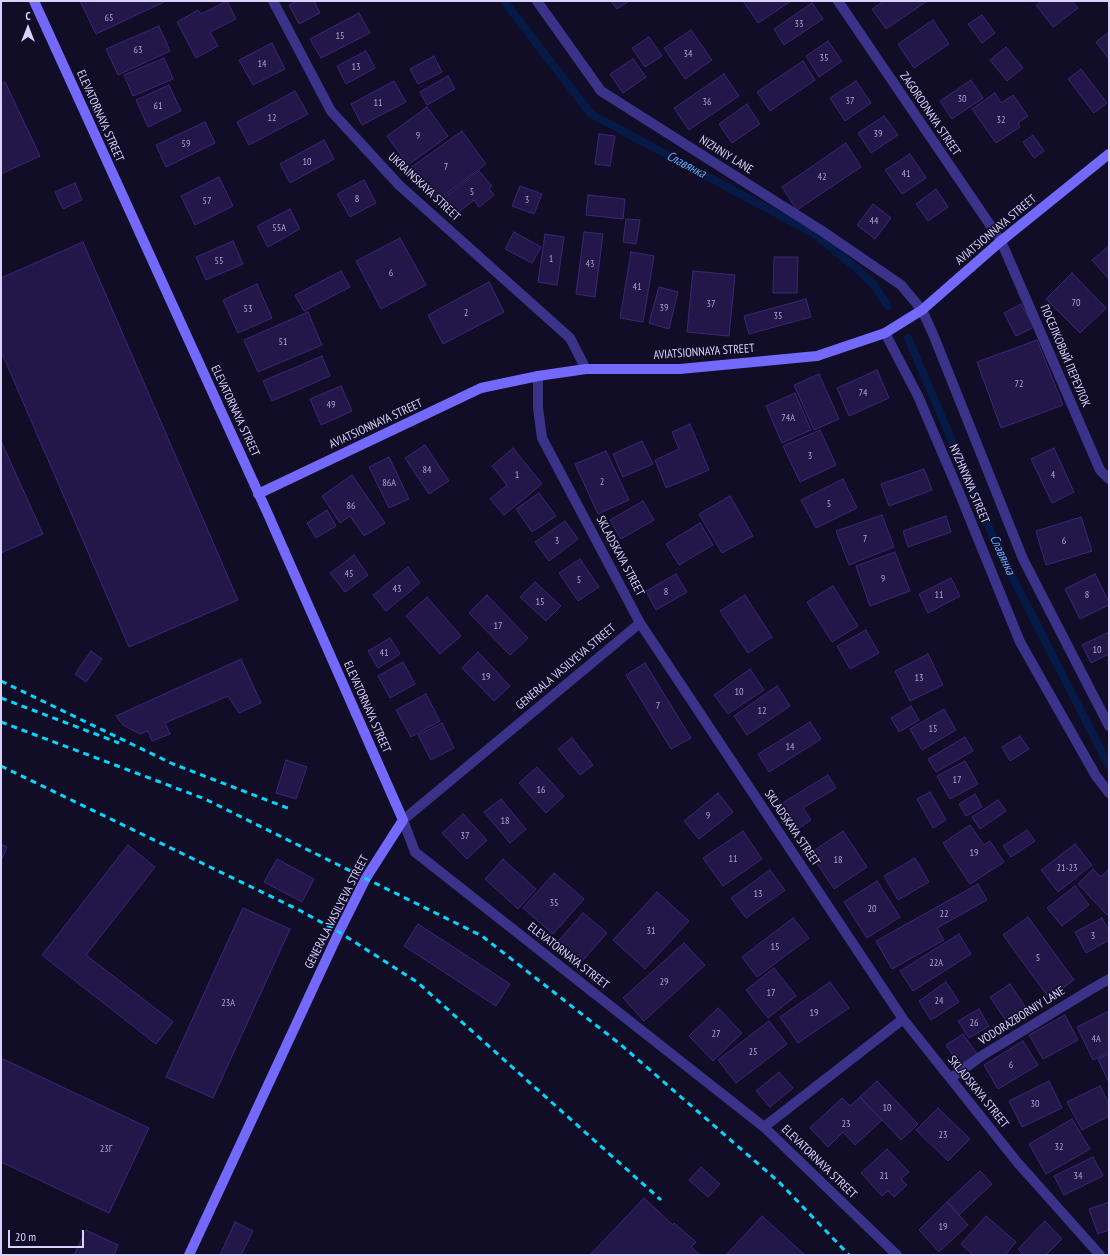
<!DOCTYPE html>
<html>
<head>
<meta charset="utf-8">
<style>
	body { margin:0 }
	#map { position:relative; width:1110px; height:1256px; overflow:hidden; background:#120d27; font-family:"PT Sans Narrow",sans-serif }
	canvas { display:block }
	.frame { position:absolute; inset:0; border:2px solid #d9d2ff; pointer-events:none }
	.north { position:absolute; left:8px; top:8px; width:40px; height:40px; -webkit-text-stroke:3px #120d27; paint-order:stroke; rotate:0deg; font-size:11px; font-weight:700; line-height:16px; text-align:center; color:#d9d2ff }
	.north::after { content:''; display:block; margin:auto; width:14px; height:18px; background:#d9d2ff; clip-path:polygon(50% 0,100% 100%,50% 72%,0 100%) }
	.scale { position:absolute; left:8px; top:1230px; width:76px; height:18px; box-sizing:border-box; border:2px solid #d9d2ff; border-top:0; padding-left:5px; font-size:12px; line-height:14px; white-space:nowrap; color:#d9d2ff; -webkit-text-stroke:3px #120d27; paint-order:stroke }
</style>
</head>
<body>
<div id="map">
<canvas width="1110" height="1256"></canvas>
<div class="frame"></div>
<div class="north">С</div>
<div class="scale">20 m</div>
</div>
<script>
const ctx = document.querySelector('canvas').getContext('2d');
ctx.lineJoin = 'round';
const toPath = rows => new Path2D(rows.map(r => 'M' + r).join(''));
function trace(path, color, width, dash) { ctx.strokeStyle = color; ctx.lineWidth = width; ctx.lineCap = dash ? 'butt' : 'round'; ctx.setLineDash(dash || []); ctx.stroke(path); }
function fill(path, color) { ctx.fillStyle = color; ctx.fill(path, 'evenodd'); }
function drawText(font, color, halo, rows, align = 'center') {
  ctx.font = font + ' "PT Sans Narrow",sans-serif'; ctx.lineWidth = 3; ctx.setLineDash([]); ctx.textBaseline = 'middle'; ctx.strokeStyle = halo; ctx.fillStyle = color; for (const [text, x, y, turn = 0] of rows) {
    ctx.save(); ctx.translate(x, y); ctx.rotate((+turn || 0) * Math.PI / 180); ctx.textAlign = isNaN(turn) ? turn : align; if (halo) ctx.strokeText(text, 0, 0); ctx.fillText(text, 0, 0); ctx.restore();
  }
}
const stream = toPath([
	[504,1,591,114,813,233,855,267,873,284,888,306],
	[908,338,999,551,1109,766]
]);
const building = toPath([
	[80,1,163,1,164,2,96,34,80,1],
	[227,1,236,19,210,32,218,46,196,58,177,22,198,10,201,14,227,1],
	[297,1,314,1,320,13,299,24,289,5,297,1],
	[611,1,629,1,617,9,611,1],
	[743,1,791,1,758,23,743,1],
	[884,1,927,1,886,29,872,9,884,1],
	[1042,1,1072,1,1078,8,1053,27,1036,5,1042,1],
	[812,3,823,19,784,45,774,29,812,3],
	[359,13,370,33,321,58,310,39,359,13],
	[982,15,995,33,982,43,968,24,982,15],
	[933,20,949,44,914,68,898,44,933,20],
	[159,26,170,51,118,75,106,49,159,26],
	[691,30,712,60,685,79,664,48,691,30],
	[1109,32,1109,59,1096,42,1109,32],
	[649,37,662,56,645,67,632,48,649,37],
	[828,41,842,61,819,77,806,56,828,41],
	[272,43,285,69,253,85,239,60,272,43],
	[1006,47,1023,68,1007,81,990,60,1006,47],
	[366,51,375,68,346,84,337,66,366,51],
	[434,56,442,72,418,84,410,69,434,56],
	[164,58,173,79,133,96,124,75,164,58],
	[633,59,646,77,623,93,610,74,633,59],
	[803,61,815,80,770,111,757,92,803,61],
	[1081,69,1107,103,1094,113,1068,79,1081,69],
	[724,74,739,96,689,130,674,108,724,74],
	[448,76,455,89,427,105,420,92,448,76],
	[971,80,983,98,952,119,940,101,971,80],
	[394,81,406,102,362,125,351,104,394,81],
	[856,81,871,103,845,121,830,98,856,81],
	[5,82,40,156,1,174,1,84,5,82],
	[169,85,181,111,148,127,136,100,169,85],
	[295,91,308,114,249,145,237,122,295,91],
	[995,93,1001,103,1013,95,1028,116,1018,123,1020,127,996,143,972,109,995,93],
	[747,104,760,124,732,143,719,124,747,104],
	[427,107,448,136,408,165,387,136,427,107],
	[884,116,898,135,871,153,858,133,884,116],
	[205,122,215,143,166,167,156,145,205,122],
	[462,131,486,164,438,200,418,186,406,171,462,131],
	[599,134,615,136,610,166,595,164,599,134],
	[1033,135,1044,151,1034,158,1023,142,1033,135],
	[324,140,334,159,290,183,280,164,324,140],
	[846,143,861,167,797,210,782,187,846,143],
	[910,154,926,178,902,194,885,170,910,154],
	[479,171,492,186,489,188,494,195,479,207,474,200,456,214,444,198,479,171],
	[219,177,233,206,195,225,181,196,219,177],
	[364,180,376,203,350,217,337,194,364,180],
	[75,183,82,200,63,209,55,192,75,183],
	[520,186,542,194,534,214,512,206,520,186],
	[936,189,948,207,928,221,916,204,936,189],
	[588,195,625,199,623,219,586,215,588,195],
	[873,204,891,218,875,239,857,225,873,204],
	[290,209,300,229,268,247,257,226,290,209],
	[626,219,640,220,636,244,623,242,626,219],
	[514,232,541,247,532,263,505,249,514,232],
	[584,232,603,234,595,297,576,294,584,232],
	[545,234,564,237,557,285,538,282,545,234],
	[400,238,426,285,381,309,356,261,400,238],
	[233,241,243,264,206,280,196,257,233,241],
	[83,242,238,600,129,647,1,351,1,278,83,242],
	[1109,246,1109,279,1092,260,1109,246],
	[631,252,654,256,643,322,620,318,631,252],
	[774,257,798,257,797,293,773,293,774,257],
	[341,271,350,287,304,311,295,295,341,271],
	[693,271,735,275,729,336,687,332,693,271],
	[1072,273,1106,308,1080,333,1046,299,1072,273],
	[489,282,504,312,443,344,428,315,489,282],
	[257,284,272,318,238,333,223,300,257,284],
	[659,287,678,292,669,329,649,323,659,287],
	[806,299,811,317,749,334,744,316,806,299],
	[1021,304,1034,327,1016,336,1004,313,1021,304],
	[308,312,322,345,258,372,244,340,308,312],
	[1037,340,1063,405,1001,428,977,362,1037,340],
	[322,356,330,376,272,401,263,381,322,356],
	[877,370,889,398,849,416,837,388,877,370],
	[819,374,839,419,814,430,794,385,819,374],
	[341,386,352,411,321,425,310,399,341,386],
	[795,393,811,430,782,443,766,406,795,393],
	[690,424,709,470,666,488,655,460,679,449,672,432,690,424],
	[820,430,836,465,800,482,783,446,820,430],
	[1,441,43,534,1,553,1,441],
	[642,441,653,464,623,477,613,454,642,441],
	[425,445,449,481,429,494,405,458,425,445],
	[513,448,542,484,504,515,490,499,507,485,492,466,513,448],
	[1054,448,1074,492,1052,503,1031,459,1054,448],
	[606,451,629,500,598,514,575,464,606,451],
	[389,457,409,499,389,508,369,467,389,457],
	[924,469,932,490,889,506,881,484,924,469],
	[352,475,385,523,364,536,350,516,340,523,322,496,352,475],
	[843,479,857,508,816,528,801,500,843,479],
	[539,493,556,516,532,532,516,509,539,493],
	[730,496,753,536,722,553,699,514,730,496],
	[643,501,654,520,621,539,610,520,643,501],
	[327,510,336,526,316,538,307,523,327,510],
	[882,515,894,547,849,565,836,531,882,515],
	[946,516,951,532,908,547,903,531,946,516],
	[1081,517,1092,551,1046,565,1036,531,1081,517],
	[565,521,578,539,549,561,535,542,565,521],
	[700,523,713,545,679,565,666,544,700,523],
	[895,552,910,591,870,606,856,566,895,552],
	[354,555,368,575,345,592,330,573,354,555],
	[580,559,599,587,578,601,559,573,580,559],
	[408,567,420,583,386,611,373,595,408,567],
	[676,574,687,592,656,610,646,591,676,574],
	[1095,574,1109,602,1109,605,1080,619,1065,589,1095,574],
	[951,578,960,596,928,613,919,594,951,578],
	[535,582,561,606,546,621,520,597,535,582],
	[833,586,858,626,832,642,807,602,833,586],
	[487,595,528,638,510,655,469,613,487,595],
	[745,595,772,637,748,653,720,611,745,595],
	[427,597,461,636,440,654,406,616,427,597],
	[866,630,879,653,850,669,837,646,866,630],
	[1109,632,1109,654,1091,663,1082,645,1109,632],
	[390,638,400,654,378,668,368,651,390,638],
	[91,651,102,659,86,682,75,674,91,651],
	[478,652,510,686,494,701,462,668,478,652],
	[928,654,943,685,910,701,895,671,928,654],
	[241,659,261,703,239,713,228,696,165,723,170,734,152,741,148,731,140,734,123,725,116,716,241,659],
	[403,662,415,684,390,698,378,676,403,662],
	[645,663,691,738,671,749,626,675,645,663],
	[750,669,764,690,728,714,714,695,750,669],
	[777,686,790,706,747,735,734,716,777,686],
	[426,694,440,721,411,737,396,710,426,694],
	[911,706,919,720,899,732,891,718,911,706],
	[944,709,956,730,922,750,910,729,944,709],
	[810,722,821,739,769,772,758,754,810,722],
	[442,723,454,748,431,760,418,735,442,723],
	[1020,736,1029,749,1010,761,1002,747,1020,736],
	[965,737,973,751,936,772,928,759,965,737],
	[572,738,593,765,580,775,558,749,572,738],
	[286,760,307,767,296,799,276,793,286,760],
	[965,761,978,784,950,799,937,776,965,761],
	[537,767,564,796,546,813,519,783,537,767],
	[828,775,836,788,803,808,811,820,795,831,779,805,828,775],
	[930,792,946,820,933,828,917,799,930,792],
	[718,793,733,812,699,839,684,821,718,793],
	[975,794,982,807,966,816,959,804,975,794],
	[501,799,526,829,510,843,484,812,501,799],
	[998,800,1006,811,980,829,972,817,998,800],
	[463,814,487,840,467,859,442,833,463,814],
	[970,825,984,845,990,841,1004,862,970,884,943,843,970,825],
	[1027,830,1035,841,1011,857,1003,846,1027,830],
	[743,831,762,859,723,886,703,858,743,831],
	[843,831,867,867,834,889,810,853,843,831],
	[1,844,7,847,1,861,1,844],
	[1075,844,1092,865,1058,892,1041,870,1075,844],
	[128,845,155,867,86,955,173,1022,156,1044,42,955,128,845],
	[915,858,929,882,898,900,884,876,915,858],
	[277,859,314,879,302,902,264,882,277,859],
	[503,859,536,889,518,909,485,879,503,859],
	[1093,869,1101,877,1109,869,1109,913,1107,915,1078,884,1093,869],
	[770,870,785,890,746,918,731,898,770,870],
	[554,873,584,899,553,934,523,908,554,873],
	[877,881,900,917,867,938,844,902,877,881],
	[978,884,987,900,937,928,944,940,892,969,876,941,978,884],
	[1075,886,1089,905,1062,926,1047,908,1075,886],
	[657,892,689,921,645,969,613,940,657,892],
	[243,908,290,929,213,1098,166,1077,243,908],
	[583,913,607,933,577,967,553,947,583,913],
	[1028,917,1074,980,1049,998,1003,935,1028,917],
	[793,918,809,938,757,977,742,957,793,918],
	[1102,918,1109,931,1109,940,1086,953,1075,932,1102,918],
	[418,924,510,984,496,1006,404,946,418,924],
	[959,934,971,954,913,991,900,971,959,934],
	[684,943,705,965,644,1021,623,998,684,943],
	[774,968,796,996,768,1018,746,990,774,968],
	[830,982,849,1008,798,1043,780,1017,830,982],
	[946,982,959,1002,931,1020,919,1001,946,982],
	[1010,984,1028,1011,1008,1024,990,997,1010,984],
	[718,1008,742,1033,713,1061,689,1036,718,1008],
	[979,1009,989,1026,969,1038,958,1021,979,1009],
	[1109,1011,1109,1052,1093,1060,1077,1027,1109,1011],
	[1065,1015,1078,1040,1043,1059,1029,1035,1065,1015],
	[769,1021,787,1044,736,1083,718,1060,769,1021],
	[963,1034,977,1054,959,1065,946,1045,963,1034],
	[1023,1041,1038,1065,998,1089,984,1065,1023,1041],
	[1109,1054,1109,1083,1098,1059,1109,1054],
	[1,1058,149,1128,109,1213,1,1162,1,1058],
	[779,1072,793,1088,770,1107,756,1091,779,1072],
	[877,1081,918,1124,901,1140,860,1097,877,1081],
	[1049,1081,1062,1108,1022,1127,1009,1101,1049,1081],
	[1100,1086,1109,1104,1109,1116,1082,1130,1067,1102,1100,1086],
	[860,1097,882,1120,855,1145,843,1132,828,1147,810,1128,842,1098,850,1106,860,1097],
	[938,1108,970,1139,948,1161,916,1130,938,1108],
	[1072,1119,1090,1149,1046,1174,1029,1144,1072,1119],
	[887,1149,909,1172,901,1179,907,1185,894,1197,888,1191,882,1196,861,1173,887,1149],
	[1093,1157,1103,1176,1064,1195,1054,1176,1093,1157],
	[701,1167,720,1184,708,1197,689,1180,701,1167],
	[980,1171,992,1184,959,1215,947,1202,980,1171],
	[644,1198,673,1225,674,1223,696,1242,691,1247,700,1255,590,1255,644,1198],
	[947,1202,968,1225,939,1252,919,1230,947,1202],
	[1109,1202,1109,1230,1098,1234,1089,1209,1109,1202],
	[762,1216,805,1255,726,1255,762,1216],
	[986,1216,1016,1242,1005,1255,973,1255,961,1244,986,1216],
	[1045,1221,1062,1239,1046,1255,1024,1255,1018,1249,1045,1221],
	[235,1222,253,1231,241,1255,220,1255,235,1222],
	[86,1230,118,1245,114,1255,74,1255,86,1230]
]);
const minor = toPath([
	[273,1,331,111,399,185,570,338,586,369],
	[537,1,601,91,822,231,901,285,922,310,933,334,1023,559,1109,726],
	[838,1,1001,241,1100,470,1109,479],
	[885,333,918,396,959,492,1020,642,1096,776,1109,793],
	[538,376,538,408,542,438,640,623,903,1019,1017,1162,1100,1255],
	[640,623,403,820,415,852,764,1127,897,1255],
	[951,1078,983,1055,1090,990,1109,979],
	[764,1127,903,1019]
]);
const secondary = toPath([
	[34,1,267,512,403,820,366,878,339,932,189,1255],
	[258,494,481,388,538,376,586,369,680,369,817,356,885,333,922,310,1001,241,1109,154]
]);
const rail = toPath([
	[1,681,173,764,290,809],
	[1,698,119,743],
	[1,722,205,799,482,936,620,1044,779,1182,849,1255],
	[1,766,299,910,339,932,417,982,661,1200]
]);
const numberNames = [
	["65",109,18],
	["33",799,24],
	["15",340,36],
	["63",138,50],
	["34",688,54],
	["35",824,58],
	["14",262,64],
	["13",356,67],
	["30",962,99],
	["37",850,101],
	["36",707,102],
	["11",378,103],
	["61",158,106],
	["12",272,118],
	["32",1001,120],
	["39",878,134],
	["9",418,136],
	["59",186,144],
	["10",307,162],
	["7",446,167],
	["41",906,174],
	["42",822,177],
	["5",472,192],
	["8",357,199],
	["3",527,200],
	["57",207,201],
	["44",874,221],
	["55А",279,228],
	["1",551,259],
	["55",219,261],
	["43",590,264],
	["6",391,273],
	["41",637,287],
	["70",1076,303],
	["37",711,304],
	["39",664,308],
	["53",248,309],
	["2",466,313],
	["35",778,316],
	["51",283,342],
	["72",1019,384],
	["74",863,393],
	["49",331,405],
	["74А",788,418],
	["3",810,456],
	["84",427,470],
	["1",517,475],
	["4",1053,475],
	["2",602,482],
	["86А",389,483],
	["5",829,504],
	["86",351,506],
	["7",865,539],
	["3",557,541],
	["6",1064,541],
	["45",349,574],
	["9",883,579],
	["5",579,580],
	["43",397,589],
	["8",666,592],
	["11",939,595],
	["8",1087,595],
	["15",540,602],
	["17",498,626],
	["10",1097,650],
	["41",384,653],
	["19",486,677],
	["13",919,678],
	["10",739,692],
	["7",658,706],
	["12",762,711],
	["15",933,729],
	["14",790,747],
	["17",957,780],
	["16",541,790],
	["9",708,816],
	["18",505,821],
	["37",465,836],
	["19",974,853],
	["11",733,859],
	["18",838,860],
	["21-23",1067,868],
	["13",758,894],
	["35",554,903],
	["20",872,909],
	["22",944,914],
	["31",651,931],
	["3",1093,936],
	["15",775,947],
	["5",1038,958],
	["22А",936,963],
	["29",664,982],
	["17",771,993],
	["24",939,1001],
	["23А",228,1003],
	["19",814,1013],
	["26",974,1023],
	["27",716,1034],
	["4А",1096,1039],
	["25",753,1052],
	["6",1011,1065],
	["30",1035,1104],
	["10",887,1108],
	["23",846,1124],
	["23",943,1135],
	["32",1059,1147],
	["23Г",106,1149],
	["21",884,1176],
	["34",1078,1176],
	["19",943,1227]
];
const streetNames = [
	["ZAGORODNAYA STREET",930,114,56],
	["ELEVATORNAYA STREET",100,116,66],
	["NIZHNIY LANE",726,155,32],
	["UKRAINSKAYA STREET",424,187,43],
	["AVIATSIONNAYA STREET",996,230,-40],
	["AVIATSIONNAYA STREET",704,352,-4],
	["ПОСЕЛКОВЫЙ ПЕРЕУЛОК",1065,356,67],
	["ELEVATORNAYA STREET",235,411,65],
	["AVIATSIONNAYA STREET",376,424,-25],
	["NYZHNYAYA STREET",969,484,67],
	["SKLADSKAYA STREET",620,556,62],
	["GENERALA VASILYEVA STREET",566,667,-40],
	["ELEVATORNAYA STREET",367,707,66],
	["SKLADSKAYA STREET",792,828,56],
	["GENERALA VASILYEVA STREET",337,912,-63],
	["ELEVATORNAYA STREET",568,956,38],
	["VODORAZBORNIY LANE",1022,1016,-32],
	["SKLADSKAYA STREET",978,1092,51],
	["ELEVATORNAYA STREET",819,1162,44]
];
const waterNames = [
	["Славянка",686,165,28],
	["Славянка",1002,555,65]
];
trace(stream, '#051a47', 8);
fill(building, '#231749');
trace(building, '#3a2777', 1);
trace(minor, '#3b338a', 10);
trace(secondary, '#7469ff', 10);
trace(rail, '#00d9fd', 3, [6, 5]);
drawText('10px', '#aca3d2', null, numberNames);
drawText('12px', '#d9d2ff', '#120d27', streetNames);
drawText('italic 13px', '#60aeff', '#120d27', waterNames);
</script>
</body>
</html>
